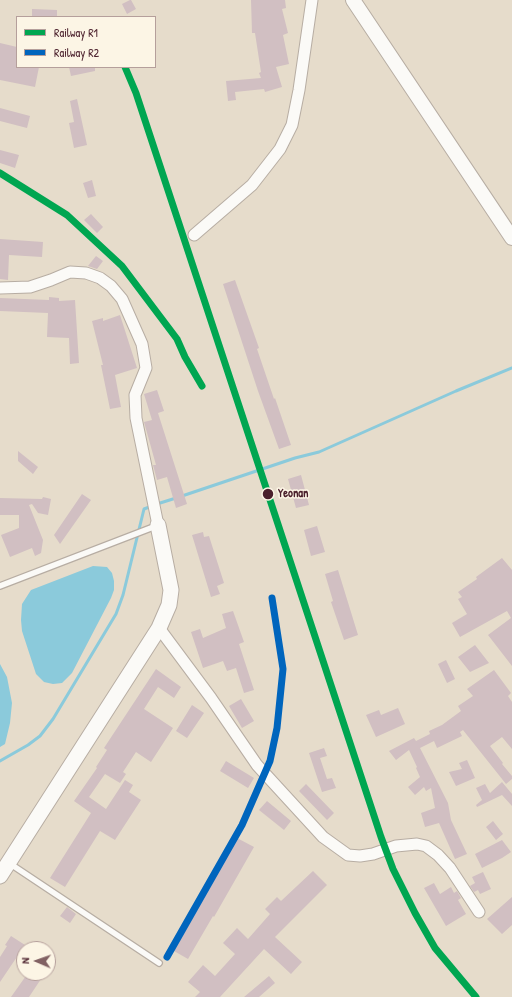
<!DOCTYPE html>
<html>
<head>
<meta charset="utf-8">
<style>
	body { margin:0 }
	#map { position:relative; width:512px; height:997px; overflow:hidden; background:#e6dccb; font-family:"Patrick Hand",sans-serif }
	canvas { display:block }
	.legend { position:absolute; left:16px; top:16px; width:140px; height:52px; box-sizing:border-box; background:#fcf5e5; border:1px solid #b59f9b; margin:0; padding:5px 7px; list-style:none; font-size:12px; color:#4a1f2b }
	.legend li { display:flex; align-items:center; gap:8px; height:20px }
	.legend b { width:20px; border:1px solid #b59f9b }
	.north { position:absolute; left:16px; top:941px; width:40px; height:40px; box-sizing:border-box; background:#fcf5e5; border:1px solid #b59f9b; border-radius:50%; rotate:272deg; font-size:11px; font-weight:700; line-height:16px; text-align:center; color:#4a1f2b }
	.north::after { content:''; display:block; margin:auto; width:14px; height:18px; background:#816163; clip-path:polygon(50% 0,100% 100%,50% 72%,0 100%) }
</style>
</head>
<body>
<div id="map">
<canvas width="512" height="997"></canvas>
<ul class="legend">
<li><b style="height:5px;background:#00a651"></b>Railway R1</li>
<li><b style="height:5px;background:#0065bd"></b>Railway R2</li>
</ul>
<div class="north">N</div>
</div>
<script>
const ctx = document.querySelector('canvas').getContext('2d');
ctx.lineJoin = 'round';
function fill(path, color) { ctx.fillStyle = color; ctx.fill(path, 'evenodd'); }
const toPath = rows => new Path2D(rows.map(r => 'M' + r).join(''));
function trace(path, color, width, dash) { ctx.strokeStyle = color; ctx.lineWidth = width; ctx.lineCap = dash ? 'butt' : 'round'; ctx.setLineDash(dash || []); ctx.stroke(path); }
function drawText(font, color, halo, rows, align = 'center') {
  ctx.font = font + ' "Patrick Hand",sans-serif'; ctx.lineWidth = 3; ctx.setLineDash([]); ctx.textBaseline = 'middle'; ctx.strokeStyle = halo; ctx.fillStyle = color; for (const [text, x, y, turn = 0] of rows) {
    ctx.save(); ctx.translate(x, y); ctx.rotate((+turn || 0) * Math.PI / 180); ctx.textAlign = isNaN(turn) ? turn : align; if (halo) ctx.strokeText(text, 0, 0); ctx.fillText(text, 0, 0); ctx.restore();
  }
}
const water = toPath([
	[93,566,107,567,112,573,114,581,114,590,111,598,72,673,62,683,53,684,44,682,36,674,22,631,21,620,22,604,31,590],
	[0,664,7,677,12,703,10,723,5,744,0,747]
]);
const stream = toPath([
	[182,496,295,458,319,452,456,391,512,368],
	[157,504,176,498],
	[0,761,28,745,40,736,53,719,116,614,123,595,144,509,152,506]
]);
const building = toPath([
	[130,0,131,0,136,9,127,14,122,4],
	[251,0,285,0,286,8,282,9,288,33,283,35,289,64,276,67,282,87,265,92,264,89,235,92,236,100,228,101,226,81,261,78,259,73,261,72,255,33,252,33],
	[32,9,57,10,57,17,32,17],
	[0,43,17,47,17,67,39,67,35,87,0,80],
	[69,67,95,67,95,71,71,76],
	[77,99,87,145,74,148,69,123,74,122,70,101],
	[0,108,30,116,27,128,0,121],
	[0,150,19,155,15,168,0,163],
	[92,180,96,196,88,198,83,183],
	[91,214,103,227,97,233,84,220],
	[0,239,43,242,42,257,9,255,8,280,0,279],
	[96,256,103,261,97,269,88,266],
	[235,280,259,348,257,349,274,399,275,398,291,445,279,449,258,391,223,284],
	[49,297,59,298,59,301,75,300,79,363,70,364,69,338,47,337,48,313,0,311,0,298,49,300],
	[120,315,137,368,115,375,121,407,110,409,101,365,103,365,92,321,103,318,103,321],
	[157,390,164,411,158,413,187,504,176,508,167,477,157,480,153,465,156,465,144,422,152,420,144,394],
	[18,451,38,467,33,474,18,461],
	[301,475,309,505,296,508,288,479],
	[82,494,91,500,60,544,54,535],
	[43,497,51,499,48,515,38,513,32,504,29,505,43,540,41,553,35,556,32,548,10,557,1,535,19,528,19,515,0,515,0,498,42,499],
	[317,526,325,552,311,556,304,530],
	[203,532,204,537,209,536,224,583,217,586,220,594,211,597,192,535],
	[502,558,512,570,512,666,488,635,511,618,507,611,460,637,452,623,467,614,458,599,462,597,458,592,477,579,476,577],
	[338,570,358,635,344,640,331,602,333,601,325,574],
	[233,611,244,642,239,644,254,690,244,693,236,668,227,671,223,661,203,668,191,632,200,629,203,638,226,628,222,614],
	[475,645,489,663,470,672,458,657],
	[446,660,455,679,447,683,438,664],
	[156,669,181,687,174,698,158,687,144,709,173,728,151,762,136,752,123,772,126,774,120,783,105,774,89,797,106,809,125,780,133,785,129,792,141,800,115,840,100,831,65,887,50,878,91,813,74,801,97,768,96,767,107,750,104,748],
	[494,670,511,693,508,696,512,702,512,749,502,737,490,746,503,763,502,764,512,776,512,779,506,784,463,730,460,732,462,736,437,748,434,741,420,748,448,803,451,820,467,854,455,859,439,823,425,827,421,813,435,808,431,788,426,791,424,787,415,795,408,787,420,777,416,768,417,767,409,750,396,760,389,751,414,738,416,741,430,734,429,731,442,725,461,711,458,706,473,696,467,689],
	[241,699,254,721,242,728,229,706],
	[192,705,204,713,187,738,176,731],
	[398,708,405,724,376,737,366,715,379,710,381,715],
	[324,748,327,756,320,758,327,779,332,778,336,788,322,792,309,753],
	[467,760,475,778,456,786,449,772,462,769,459,763],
	[226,761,254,778,248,788,220,771],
	[502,782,512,794,512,806,502,795,477,807,476,805,482,800,476,788,485,784,490,793],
	[306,784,334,813,327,820,299,791],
	[267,801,291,821,284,830,259,810],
	[493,821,503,834,496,840,486,827],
	[237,838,254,847,214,917,213,916,188,959,174,951],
	[502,840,511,852,502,858,482,868,475,854],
	[313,871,327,885,275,937,302,962,291,974,264,949,220,997,195,997,200,992,188,982,203,965,215,976,235,954,223,943,237,928,248,939,270,914,265,909,277,897,281,901],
	[483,872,491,889,480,894,478,890,474,892,470,886,475,883,472,877],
	[434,883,440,894,451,887,454,893,457,891,461,898,458,900,466,914,446,926,424,888],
	[512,897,512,925,502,934,487,919],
	[67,907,76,914,70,923,60,916],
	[11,936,25,945,0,982,0,957,7,946,5,945],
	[28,973,45,973,29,997,11,997],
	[269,976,275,983,259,997,244,997]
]);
const service = toPath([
	[0,586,156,526],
	[9,863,159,963]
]);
const minor = toPath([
	[194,235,252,185,280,149,292,125,299,90,312,0],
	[0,288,30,287,51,280,70,272,86,273,100,278,111,286,122,299,142,344,146,368,135,395,136,418,158,525],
	[159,628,211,698,257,765,323,837,348,855,360,856,373,854,396,846,417,844,426,846,438,855,450,868,479,912]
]);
const tertiary = toPath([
	[353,0,512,238]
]);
const secondary = toPath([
	[0,876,159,628,169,605,171,590,158,525]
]);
const rail1 = toPath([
	[125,67,136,93,381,837,393,869,415,913,435,948,476,997],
	[0,173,67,215,122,266,177,339,185,357,202,386]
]);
const rail2 = toPath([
	[167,957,242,825,270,761,277,728,283,669,272,598]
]);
const markers = [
	[268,494,6,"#4a1f2b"]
];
const stopNames = [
	["Yeonan",278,494]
];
fill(water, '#8bcadb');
trace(stream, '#8bcadb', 3);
fill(building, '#d1bfc2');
trace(service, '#b7ada3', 8);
trace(minor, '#b7ada3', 13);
trace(tertiary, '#b7ada3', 16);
trace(secondary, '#b7ada3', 17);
trace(service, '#fbfaf7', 5.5);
trace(minor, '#fbfaf7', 11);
trace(tertiary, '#fbfaf7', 14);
trace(secondary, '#fbfaf7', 15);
trace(rail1, '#00a651', 7);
trace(rail2, '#0065bd', 7);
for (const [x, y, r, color] of markers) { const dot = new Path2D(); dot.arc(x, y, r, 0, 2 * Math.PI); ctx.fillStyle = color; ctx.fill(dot); trace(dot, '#fcf5e5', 1.5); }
drawText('bold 12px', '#4a1f2b', '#fcf5e5', stopNames, 'left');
</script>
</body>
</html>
